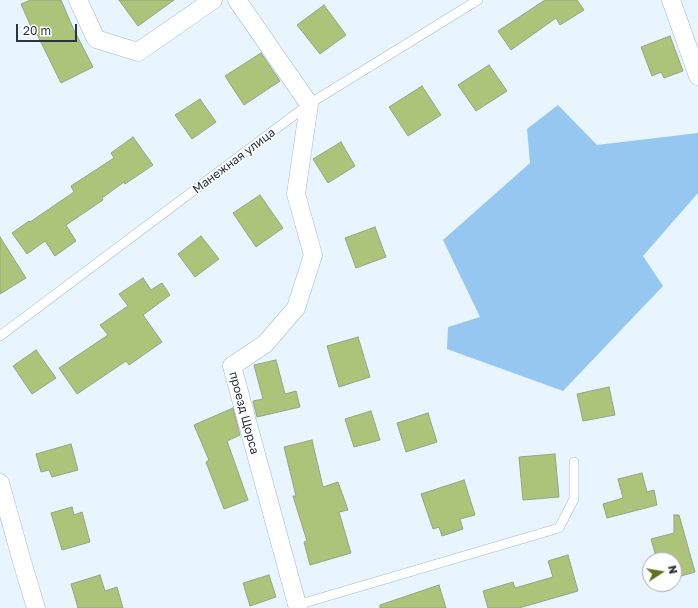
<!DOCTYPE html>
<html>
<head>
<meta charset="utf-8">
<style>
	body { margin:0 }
	#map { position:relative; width:698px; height:608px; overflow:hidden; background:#e8f4fe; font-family:"Golos Text",sans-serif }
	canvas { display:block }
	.north { position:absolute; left:642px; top:552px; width:40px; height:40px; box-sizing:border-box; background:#fff; border:1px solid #a9aeb2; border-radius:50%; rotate:78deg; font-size:11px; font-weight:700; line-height:16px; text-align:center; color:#29343e }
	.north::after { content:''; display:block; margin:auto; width:14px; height:18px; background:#5d7323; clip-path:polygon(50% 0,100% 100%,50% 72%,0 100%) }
	.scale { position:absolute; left:16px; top:24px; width:61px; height:18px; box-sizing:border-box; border:2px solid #29343e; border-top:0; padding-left:5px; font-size:12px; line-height:14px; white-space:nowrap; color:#29343e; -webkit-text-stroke:3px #fff; paint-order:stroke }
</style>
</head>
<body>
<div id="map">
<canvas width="698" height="608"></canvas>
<div class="north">N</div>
<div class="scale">20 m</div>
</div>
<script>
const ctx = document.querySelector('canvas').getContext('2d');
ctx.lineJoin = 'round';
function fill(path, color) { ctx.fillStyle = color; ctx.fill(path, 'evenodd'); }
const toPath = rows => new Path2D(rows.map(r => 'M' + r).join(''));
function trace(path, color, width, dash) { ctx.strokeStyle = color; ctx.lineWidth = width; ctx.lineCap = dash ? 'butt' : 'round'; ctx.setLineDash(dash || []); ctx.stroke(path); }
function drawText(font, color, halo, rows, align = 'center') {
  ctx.font = font + ' "Golos Text",sans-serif'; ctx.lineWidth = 3; ctx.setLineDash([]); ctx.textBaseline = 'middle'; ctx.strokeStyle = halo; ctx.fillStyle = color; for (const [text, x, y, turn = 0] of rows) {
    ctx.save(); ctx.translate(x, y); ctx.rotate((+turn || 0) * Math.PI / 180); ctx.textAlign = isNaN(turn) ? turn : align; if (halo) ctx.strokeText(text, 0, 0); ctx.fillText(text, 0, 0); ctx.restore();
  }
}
const green = toPath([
	[558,105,597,145,698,133,698,193,643,256,663,286,563,391,447,349,448,327,480,317,443,240,530,163,527,129]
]);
const building = toPath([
	[31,0,61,0,73,28,93,67,61,83,35,30,33,31,21,4,31,0],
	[119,0,174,0,138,26,119,0],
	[545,0,577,0,584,10,560,25,556,18,511,50,498,31,545,0],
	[324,5,346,35,320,54,297,25,324,5],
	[670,36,683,71,664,78,661,72,652,76,641,47,670,36],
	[261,53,280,81,244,105,225,76,261,53],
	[489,65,507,91,476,111,458,85,489,65],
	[422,86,441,115,408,136,389,107,422,86],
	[200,99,216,122,192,139,175,115,200,99],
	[133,137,153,165,125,184,124,182,102,198,103,200,66,225,76,241,55,256,45,241,27,254,12,233,29,221,30,222,74,192,71,186,114,158,111,153,133,137],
	[341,142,355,166,328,183,313,159,341,142],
	[260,195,283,228,256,247,233,213,260,195],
	[375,227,386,257,356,268,345,238,375,227],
	[201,236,219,259,195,277,178,254,201,236],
	[0,237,26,278,0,294,0,237],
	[143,278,151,290,162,283,170,295,143,315,162,342,129,365,126,361,77,394,59,368,108,335,100,325,128,306,119,294,143,278],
	[358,337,370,377,339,387,327,346,358,337],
	[36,350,56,378,32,394,13,366,36,350],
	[276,360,285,394,296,391,300,407,257,417,253,401,263,399,254,365,276,360],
	[609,387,615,415,583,421,577,394,609,387],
	[233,408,240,435,227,441,248,500,224,509,206,462,209,460,194,425,233,408],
	[371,411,380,440,354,447,345,419,371,411],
	[428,413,437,442,406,452,397,423,428,413],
	[312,440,323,487,338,482,348,510,339,512,351,553,310,565,304,542,307,541,293,496,296,496,284,447,312,440],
	[71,444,78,470,52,477,49,470,41,472,36,454,71,444],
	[555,454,559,497,523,500,519,457,555,454],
	[642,473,647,492,654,490,657,505,607,518,603,504,623,498,618,479,642,473],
	[464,480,475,515,460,519,463,529,442,536,439,527,433,529,421,494,464,480],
	[72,507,74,515,82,512,90,542,62,550,51,513,72,507],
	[674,515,679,515,695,572,674,578,674,560,657,560,651,539,674,533,674,515],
	[568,555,578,591,519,608,488,608,483,591,513,582,515,588,553,577,548,561,568,555],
	[100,575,105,591,117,587,123,608,78,608,71,584,100,575],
	[269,575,276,597,250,606,243,583,269,575],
	[439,585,446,608,380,608,380,605,439,585]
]);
const service = toPath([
	[0,336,309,104,478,0],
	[297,605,559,528,574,499,574,462]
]);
const minor = toPath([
	[78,0,96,39,138,52,213,0],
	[237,0,309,104,296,194,313,255,296,308,265,344,232,366,298,608],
	[671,0,698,76],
	[0,483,23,565,36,608]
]);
const streetNames = [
	["Манежная улица",234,161,-37],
	["проезд Щорса",244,413,75]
];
fill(green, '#95c7f1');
fill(building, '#acc479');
trace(building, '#98a383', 1);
trace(service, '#a0bdd6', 10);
trace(minor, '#a0bdd6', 19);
trace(service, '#fff', 9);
trace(minor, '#fff', 18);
drawText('12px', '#29343e', '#fff', streetNames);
</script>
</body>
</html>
